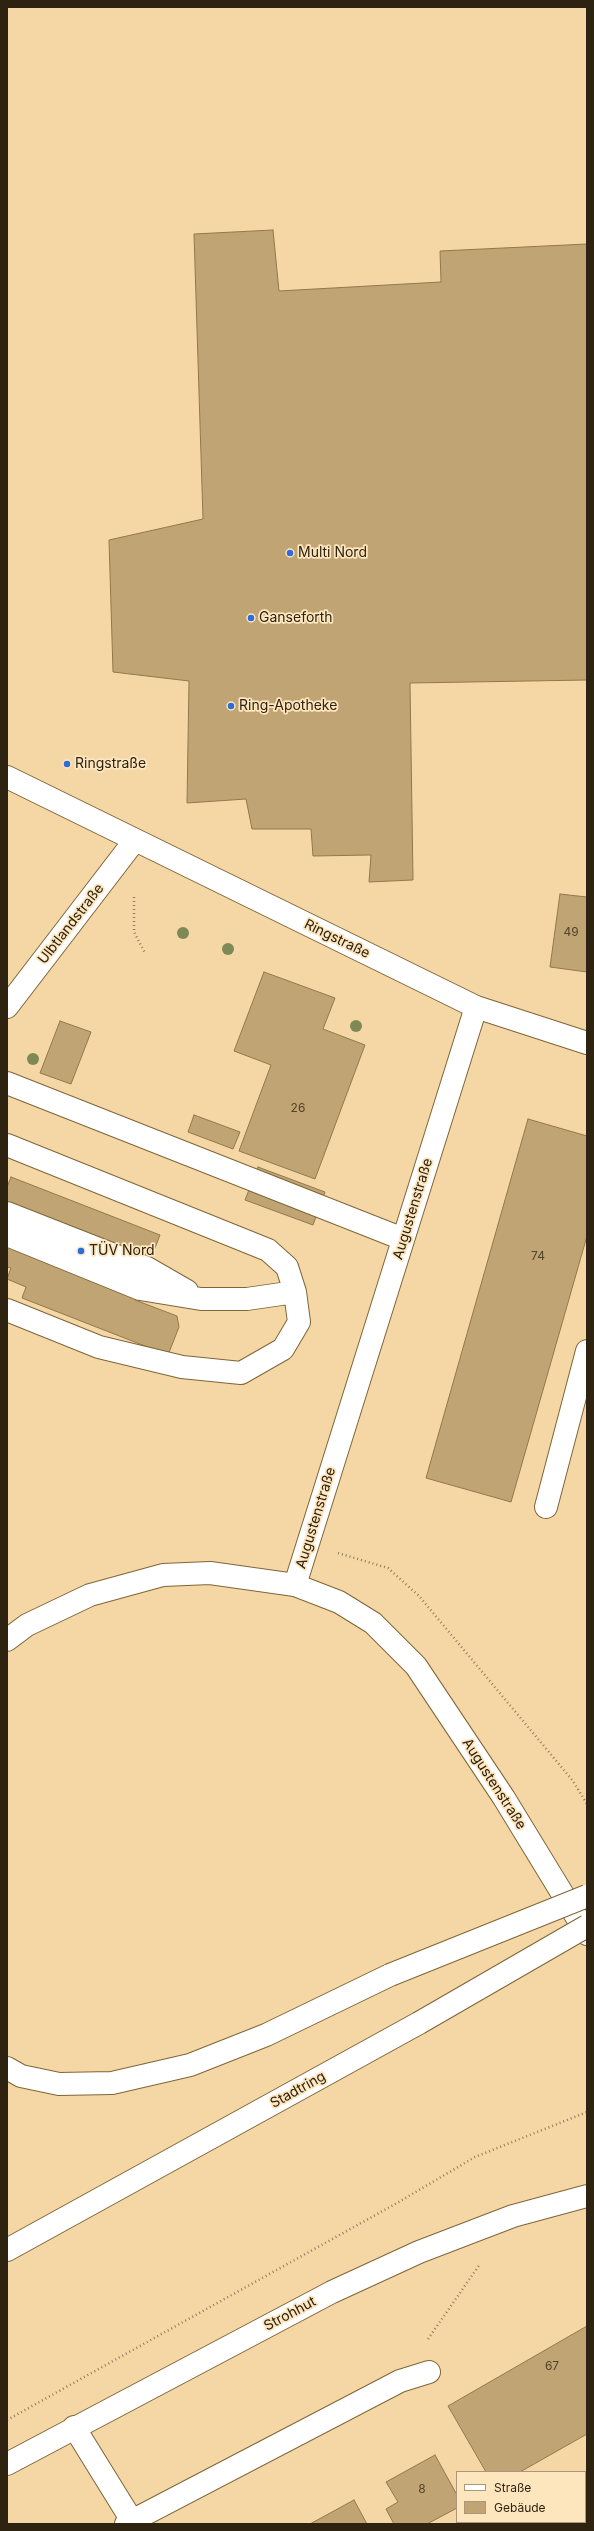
<!DOCTYPE html>
<html>
<head>
<meta charset="utf-8">
<style>
	body { margin:0 }
	#map { position:relative; width:594px; height:2531px; overflow:hidden; background:#f5d7a6; font-family:Inter,sans-serif }
	canvas { display:block }
	.frame { position:absolute; inset:0; border:8px solid #2e2310; pointer-events:none }
	.legend { position:absolute; left:456px; top:2471px; width:130px; height:52px; box-sizing:border-box; background:#fde6be; border:1px solid #aa9878; margin:0; padding:5px 7px; list-style:none; font-size:12px; color:#2e2310 }
	.legend li { display:flex; align-items:center; gap:8px; height:20px }
	.legend b { width:20px; border:1px solid #aa9878 }
</style>
</head>
<body>
<div id="map">
<canvas width="594" height="2531"></canvas>
<div class="frame"></div>
<ul class="legend">
<li><b style="height:5px;background:#fff"></b>Straße</li>
<li><b style="height:11px;background:#c0a474"></b>Gebäude</li>
</ul>
</div>
<script>
const ctx = document.querySelector('canvas').getContext('2d');
ctx.lineJoin = 'round';
function fill(path, color) { ctx.fillStyle = color; ctx.fill(path, 'evenodd'); }
const toPath = rows => new Path2D(rows.map(r => 'M' + r).join(''));
function trace(path, color, width, dash) { ctx.strokeStyle = color; ctx.lineWidth = width; ctx.lineCap = dash ? 'butt' : 'round'; ctx.setLineDash(dash || []); ctx.stroke(path); }
function drawText(font, color, halo, rows, align = 'center') {
  ctx.font = font + ' Inter,sans-serif'; ctx.lineWidth = 3.5; ctx.setLineDash([]); ctx.textBaseline = 'middle'; ctx.strokeStyle = halo; ctx.fillStyle = color; for (const [text, x, y, turn = 0] of rows) {
    ctx.save(); ctx.translate(x, y); ctx.rotate((+turn || 0) * Math.PI / 180); ctx.textAlign = isNaN(turn) ? turn : align; if (halo) ctx.strokeText(text, 0, 0); ctx.fillText(text, 0, 0); ctx.restore();
  }
}
const building = toPath([
	[273,230,279,291,441,282,440,251,587,244,587,680,410,683,413,880,369,882,371,855,313,856,311,829,252,829,246,799,187,803,189,681,113,672,109,540,203,519,194,234,273,230],
	[560,894,587,897,587,972,550,967,560,894],
	[264,972,335,998,323,1029,365,1045,315,1179,239,1151,271,1065,234,1051,264,972],
	[60,1021,91,1032,71,1084,40,1073,60,1021],
	[194,1115,240,1132,233,1149,188,1132,194,1115],
	[528,1119,587,1136,587,1236,511,1502,426,1478,528,1119],
	[258,1167,325,1192,313,1225,245,1200,258,1167],
	[11,1177,160,1235,135,1300,177,1316,179,1327,168,1355,22,1298,26,1287,7,1279,11,1268,7,1267,7,1187,11,1177],
	[587,2326,587,2434,520,2472,486,2472,448,2406,587,2326],
	[435,2455,457,2495,457,2508,427,2524,394,2524,386,2509,398,2502,386,2482,435,2455],
	[354,2500,367,2524,310,2524,354,2500]
]);
const path = toPath([
	[134,897,134,932,145,953],
	[338,1553,388,1568,419,1596,573,1781,587,1804],
	[428,2339,480,2264],
	[7,2420,397,2203,475,2157,587,2112]
]);
const minor = toPath([
	[7,777,476,1007,587,1043],
	[7,1007,135,840],
	[7,1083,403,1239],
	[7,1145,268,1250,287,1267,295,1292,299,1322,283,1349,241,1373,182,1367,99,1347,7,1310],
	[7,1213,147,1268,187,1291],
	[7,1235,140,1289,201,1299,247,1299,295,1292],
	[546,1507,587,1351],
	[295,1585,476,1007],
	[74,2427,134,2524],
	[126,2524,400,2381,429,2372]
]);
const major = toPath([
	[295,1585,339,1602,373,1623,416,1666,504,1798,587,1934],
	[7,2464,332,2292,419,2252,513,2216,587,2196]
]);
const highway = toPath([
	[7,1640,27,1625,90,1595,163,1575,210,1573,295,1585],
	[7,2068,21,2076,59,2084,112,2083,190,2065,266,2035,390,1975],
	[7,2250,419,2023]
]);
const highwayBridge = toPath([
	[390,1975,587,1896],
	[419,2023,587,1926]
]);
const trees = [
	[183,933],
	[228,949],
	[356,1026],
	[33,1059]
];
const markers = [
	[290,553,4,"#2d6cda"],
	[251,618,4,"#2d6cda"],
	[231,706,4,"#2d6cda"],
	[67,764,4,"#2d6cda"],
	[81,1251,4,"#2d6cda"]
];
const numberNames = [
	["49",571,932],
	["26",298,1108],
	["74",538,1256],
	["67",552,2366],
	["8",422,2489]
];
const poiNames = [
	["Multi Nord",298,553],
	["Ganseforth",259,618],
	["Ring-Apotheke",239,706],
	["Ringstraße",75,764],
	["TÜV Nord",89,1251]
];
const streetNames = [
	["Ulbtlandstraße",71,924,-52],
	["Ringstraße",337,939,26],
	["Augustenstraße",413,1209,-73],
	["Augustenstraße",316,1518,-73],
	["Augustenstraße",494,1784,57],
	["Stadtring",298,2090,-29],
	["Strohhut",290,2314,-28]
];
fill(building, '#c0a474');
trace(building, '#927849', 1);
trace(minor, '#7f6537', 24);
trace(major, '#7f6537', 24);
trace(highway, '#7f6537', 24);
trace(path, '#927d5b', 2.5, [1, 3]);
trace(minor, '#fff', 22);
trace(major, '#fff', 22);
trace(highway, '#fff', 22);
trace(highwayBridge, '#7f6537', 24, []);
trace(highwayBridge, '#fff', 22);
ctx.fillStyle = '#7e8955';
for (const [x, y] of trees) { ctx.beginPath(); ctx.arc(x, y, 6, 0, 2 * Math.PI); ctx.fill(); }
for (const [x, y, r, color] of markers) { const dot = new Path2D(); dot.arc(x, y, r, 0, 2 * Math.PI); ctx.fillStyle = color; ctx.fill(dot); trace(dot, '#fde6be', 1.5); }
drawText('12px', '#524329', null, numberNames);
drawText('14px', '#2e2310', '#fde6be', poiNames, 'left');
drawText('14px', '#2e2310', '#fde6be', streetNames);
</script>
</body>
</html>
